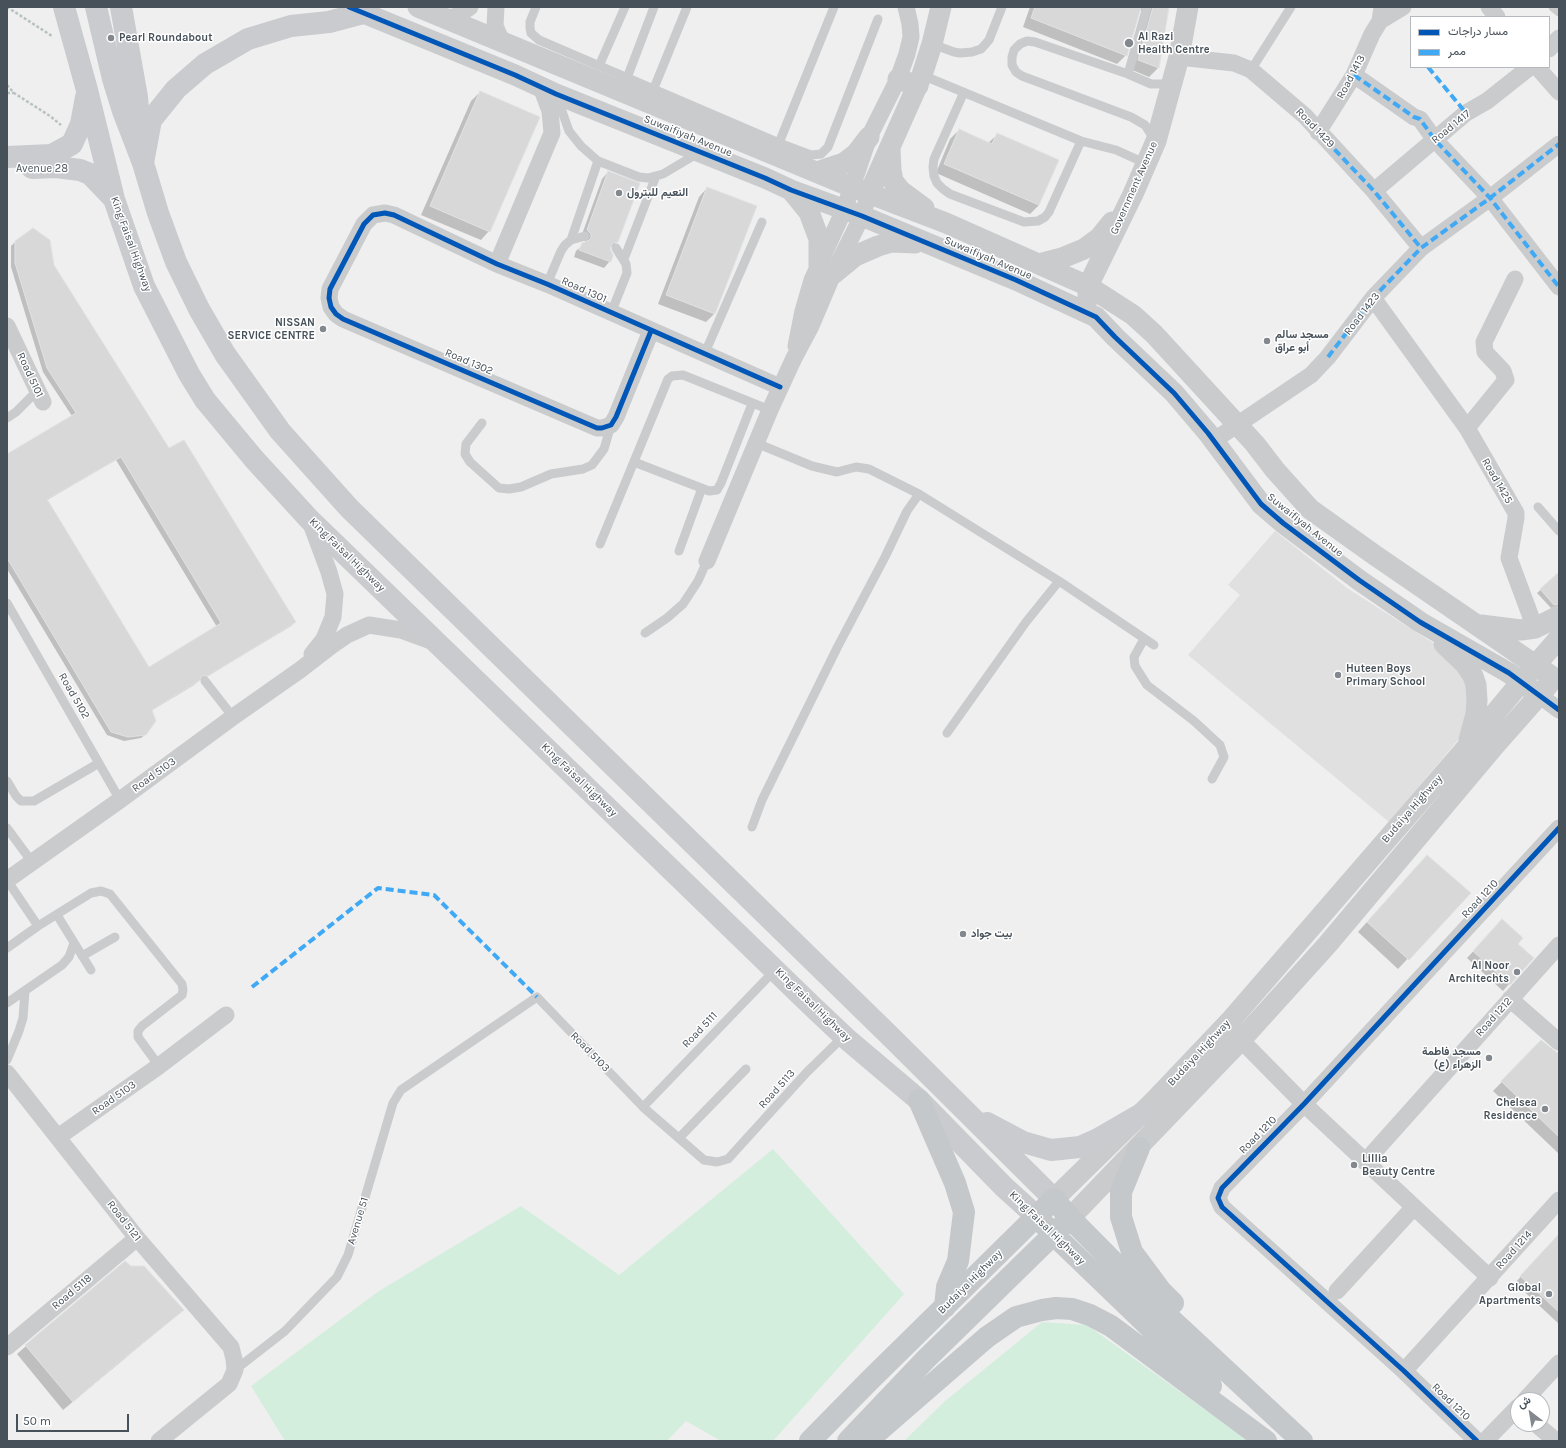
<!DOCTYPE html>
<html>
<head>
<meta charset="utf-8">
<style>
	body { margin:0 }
	#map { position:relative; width:1566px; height:1448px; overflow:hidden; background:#efefef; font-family:Karla,Vazirmatn,sans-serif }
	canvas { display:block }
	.frame { position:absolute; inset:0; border:8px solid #47515a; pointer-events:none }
	.legend { position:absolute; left:1410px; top:16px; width:140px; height:52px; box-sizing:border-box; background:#fff; border:1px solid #b5b9bd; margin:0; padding:5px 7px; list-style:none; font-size:12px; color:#47515a }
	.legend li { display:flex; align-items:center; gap:8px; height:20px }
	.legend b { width:20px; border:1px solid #b5b9bd }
	.north { position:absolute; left:1510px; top:1392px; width:40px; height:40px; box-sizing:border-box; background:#fff; border:1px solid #b5b9bd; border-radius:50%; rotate:329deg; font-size:11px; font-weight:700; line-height:16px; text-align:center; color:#47515a }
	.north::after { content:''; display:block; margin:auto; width:14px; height:18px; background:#82888e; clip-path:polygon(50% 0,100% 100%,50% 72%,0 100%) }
	.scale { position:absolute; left:16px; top:1414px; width:113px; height:18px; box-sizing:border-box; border:2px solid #47515a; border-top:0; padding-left:5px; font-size:12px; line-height:14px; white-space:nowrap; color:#47515a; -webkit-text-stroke:3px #fff; paint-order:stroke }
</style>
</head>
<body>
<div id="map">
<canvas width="1566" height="1448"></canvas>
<div class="frame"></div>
<ul class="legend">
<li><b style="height:5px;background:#0057b8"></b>مسار دراجات</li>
<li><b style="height:5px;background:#3fa9f5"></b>ممر</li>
</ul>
<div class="north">ش</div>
<div class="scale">50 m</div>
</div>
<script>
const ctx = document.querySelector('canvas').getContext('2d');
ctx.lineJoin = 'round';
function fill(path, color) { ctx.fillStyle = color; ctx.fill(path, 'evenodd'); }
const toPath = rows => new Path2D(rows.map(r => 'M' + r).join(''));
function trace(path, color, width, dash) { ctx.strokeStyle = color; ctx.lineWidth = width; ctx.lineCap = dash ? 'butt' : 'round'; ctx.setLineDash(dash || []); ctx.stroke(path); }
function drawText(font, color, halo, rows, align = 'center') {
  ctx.font = font + ' Karla,Vazirmatn,sans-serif'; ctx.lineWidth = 3; ctx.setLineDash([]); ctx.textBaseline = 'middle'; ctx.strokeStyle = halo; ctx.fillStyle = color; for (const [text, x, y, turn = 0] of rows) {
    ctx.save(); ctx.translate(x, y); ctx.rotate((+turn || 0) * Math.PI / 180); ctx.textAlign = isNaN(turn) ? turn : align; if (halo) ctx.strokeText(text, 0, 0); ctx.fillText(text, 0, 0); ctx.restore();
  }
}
const education = toPath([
	[1275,531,1347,588,1452,655,1475,694,1474,721,1389,822,1188,655,1240,595,1228,585]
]);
const green = toPath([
	[773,1149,904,1294,773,1441,721,1441,686,1421,667,1441,285,1441,251,1386,379,1291,521,1206,619,1275],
	[1042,1322,1087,1325,1249,1441,904,1441,944,1402]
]);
const shadow = toPath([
	[1030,7,1168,7,1158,68,1149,77,1130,69,1144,14,1139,9,1126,55,1117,64,1023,27],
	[480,92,489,231,481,240,421,215,471,101],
	[959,130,988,143,997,135,1058,161,1039,205,1030,214,936,173,950,139],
	[608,172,617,242,609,249,610,261,604,268,574,257,576,251,585,243,585,241,581,237,602,179],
	[707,188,715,313,706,322,658,304,699,197],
	[15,242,53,265,169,449,295,622,291,626,203,679,199,680,194,685,151,711,146,734,141,738,124,741,107,735,7,569,7,455,72,416,43,372,11,267,11,246],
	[116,460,217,627,148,668,47,500],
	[1559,574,1559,606,1551,608,1537,593],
	[1418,865,1469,893,1398,969,1358,932],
	[1496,927,1516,944,1509,984,1503,991,1467,958],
	[1542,1041,1559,1056,1558,1153,1493,1091],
	[1559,1247,1559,1324,1515,1283,1547,1248],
	[183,1310,63,1410,17,1354,26,1346]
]);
const building = toPath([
	[1035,7,1141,7,1127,56,1031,18,1035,7],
	[1153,7,1169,7,1159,68,1138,60,1153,7],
	[480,91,540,117,490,232,430,206,480,91],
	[959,129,992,144,997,133,1059,160,1039,205,944,164,959,129],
	[608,171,640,183,618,242,613,243,611,246,610,249,613,255,611,262,579,250,582,243,589,240,591,238,591,234,587,230,608,171],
	[707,187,757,206,715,314,666,295,707,187],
	[33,228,50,240,54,265,169,448,184,440,296,622,208,676,202,676,199,681,152,710,156,721,146,735,128,737,111,732,7,558,7,454,76,413,47,368,15,263,15,241,33,228],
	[121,457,221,623,149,667,47,499,121,457],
	[1559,572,1559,604,1554,605,1540,589,1559,572],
	[1427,855,1471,893,1409,960,1367,922,1427,855],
	[1502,919,1523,938,1518,944,1534,958,1510,985,1473,951,1502,919],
	[1541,1040,1559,1054,1559,1137,1501,1081,1541,1040],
	[1559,1234,1559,1312,1520,1276,1559,1234],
	[125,1261,131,1266,144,1266,184,1310,117,1364,73,1402,25,1345,125,1261]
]);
const path = toPath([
	[7,7,52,36],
	[7,85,14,93,50,116,61,125],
	[7,93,14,93]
]);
const service = toPath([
	[536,7,530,22,530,28,531,33,539,40,779,143,811,155,821,154,828,147,878,19],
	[1553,7,1559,12],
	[932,44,954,52,960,53,972,52,981,49,989,40,1002,7],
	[599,66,625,7],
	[1251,70,1291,7],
	[1128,74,1147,7],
	[922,75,1081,141,1116,150,1147,164],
	[627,78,654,7],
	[654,88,687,7],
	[964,92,934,159,933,167,934,176,937,183,943,189,950,194,1024,222,1038,221,1045,217,1049,212,1081,141],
	[557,97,569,131,581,146,598,161,639,177,648,178,663,174,700,152],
	[1154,139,1145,125,1131,117,1022,76,1016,72,1012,65,1012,57,1014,50,1020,44,1027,41,1035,42,1128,74,1151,84,1166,84,1172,81],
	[779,143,834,7],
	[571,240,598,161],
	[624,259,656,176],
	[547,284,561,251,565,245,571,240,585,236],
	[611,313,627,273,626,264,616,248],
	[704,355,762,222],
	[7,418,16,412,37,391],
	[482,423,466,444,465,454,470,462,499,488,509,489,521,487,551,474,583,469,592,465,604,449,611,425],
	[634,462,709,491,717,490,721,483,752,404],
	[919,494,1059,581,1154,645],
	[1538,507,1559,531],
	[600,544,668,379,672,376,683,375,770,410],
	[679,551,702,488],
	[7,603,120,800],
	[645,633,667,618,683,604,698,581,707,561],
	[1144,639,1134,657,1135,666,1147,685,1194,721,1220,745,1224,757,1212,779],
	[205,681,233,717],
	[947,733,1026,622,1059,581],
	[7,781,16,796,21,801,34,801,99,763],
	[752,827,762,800,838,646,885,557,907,511,919,494,869,469,856,467,837,472,812,466,756,443],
	[7,828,32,862],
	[7,880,38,926],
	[57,915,91,970],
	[7,948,38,926,91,893,101,891,110,894,182,984,183,990,182,995,142,1026,138,1031,138,1037,159,1066],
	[82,956,115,937],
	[7,1003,62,965,69,957,74,943],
	[7,1060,19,1031,23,1018,25,991],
	[643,1107,775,970],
	[679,1138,746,1069],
	[235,1370,285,1331,337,1277,348,1255,393,1103,401,1090,537,997,643,1107,704,1160,717,1162,728,1159,807,1072,844,1036]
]);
const minor = toPath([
	[496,7,495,26,502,42],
	[1489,7,1497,17],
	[448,18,457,16,470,7],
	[1380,21,1403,7],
	[1549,49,1559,38],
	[1179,57,1234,63,1251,70,1305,116,1374,191,1421,248],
	[1537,67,1559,92],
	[1354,75,1414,117,1420,119,1435,140,1490,198,1559,287],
	[1318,132,1354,75,1372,34,1380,21,1382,7],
	[1374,191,1466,113,1487,101,1530,67],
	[497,264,552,133,550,111,541,87],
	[1373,298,1467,428,1516,513,1516,518,1509,558,1535,628],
	[7,326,43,402],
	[651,331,616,417,611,425,602,428,597,428,343,319,336,314,331,307,329,298,330,289,364,224,373,215,385,213,394,215,497,264,547,284,780,387],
	[796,346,803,311,812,280,844,210,869,137,898,79,907,54,911,37,910,24,906,7],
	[1467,428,1506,380,1503,371,1485,352,1484,342,1515,279],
	[1213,441,1311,375,1328,357,1373,298,1421,248,1490,198,1559,144],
	[310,521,329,572,335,594,333,617,324,639,312,654],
	[707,561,770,410,794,358,811,326,833,274,862,216,869,194],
	[1539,695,1559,710],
	[7,880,120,800,233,717,300,670,331,646,347,635,369,625,401,630,431,641],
	[1510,999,1559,1042],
	[1241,1040,1304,1104,1490,1278],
	[7,1073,137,1238,231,1347,234,1359,235,1370,229,1384,159,1441],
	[58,1137,159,1066,226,1015],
	[1365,1162,1559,945],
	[1337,1291,1414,1207],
	[7,1347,137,1238],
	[1404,1371,1559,1200],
	[1525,1400,1559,1363],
	[1536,1424,1556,1441],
	[1477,1441,1404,1371,1222,1207,1218,1198,1222,1188,1304,1104,1559,828],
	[1485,1441,1518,1407]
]);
const tertiary = toPath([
	[349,7,515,75,556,94,765,178,791,190,862,216,1016,280,1096,317,1115,337,1174,393,1208,433,1261,504,1283,523,1359,580,1420,622,1509,673,1539,695],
	[418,7,852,187,946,223,1088,286,1133,315,1154,334,1255,444,1275,470,1310,509,1376,556,1554,678],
	[898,79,918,86],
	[890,149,891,170,893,181,901,191,924,208],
	[817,172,844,163,856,154,869,137],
	[791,190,809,212,819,239,819,265],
	[869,194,922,75,932,44,941,7],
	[1039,264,1062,258,1084,249,1099,238,1112,222],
	[833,274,855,256,878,246,892,242,915,243],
	[1088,299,1088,286,1133,194,1156,141,1179,57,1188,7],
	[1481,625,1521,630,1535,628,1559,616],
	[1444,644,1465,664,1473,676,1476,685,1477,700,1476,714,1469,740],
	[1054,1199,1155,1100,1230,1021,1467,747,1521,682,1559,638],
	[1070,1218,1241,1040,1327,945,1496,744,1549,684]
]);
const secondary = toPath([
	[64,7,87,90,114,199,144,286,189,374,205,400,254,459,309,519,813,1007,848,1040,919,1100,1004,1187,1036,1216],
	[96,7,113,79,123,111,143,163,158,213,176,262,199,309,225,354,280,431,349,508,891,1037,1054,1199],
	[121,7,137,97,140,134],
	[7,157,52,155,72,144,81,124,86,97],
	[143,163,151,120,176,89,205,64,248,39,291,26,329,22,363,13],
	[32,168,56,167,80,170,90,174,113,198],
	[987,1123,1023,1142,1051,1150,1080,1147,1098,1139,1143,1113]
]);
const primary = toPath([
	[919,1100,955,1183,964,1212,958,1261,947,1287,945,1307],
	[1139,1148,1121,1192,1121,1217,1132,1252,1161,1291,1173,1303],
	[1036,1216,1053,1234,1211,1386],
	[810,1441,869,1381,1054,1199,1070,1218,1159,1308,1302,1441],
	[848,1441,926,1359,1063,1225],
	[867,1441,987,1337,1016,1317,1042,1310,1056,1308,1072,1309,1090,1315,1111,1326,1266,1441]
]);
const quiet = toPath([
	[1428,67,1466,113],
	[1354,75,1414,117,1420,119,1435,140,1490,198,1559,287],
	[1318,132,1374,191,1421,248],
	[1328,357,1373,298,1421,248,1490,198,1559,144],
	[252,987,378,888,434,895,537,997]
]);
const cycleway = toPath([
	[349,7,515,75,556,94,765,178,791,190,862,216,1016,280,1096,317,1115,337,1174,393,1208,433,1261,504,1283,523,1359,580,1420,622,1509,673,1559,710],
	[651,331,616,417,611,425,602,428,597,428,343,319,336,314,331,307,329,298,330,289,364,224,373,215,385,213,394,215,497,264,547,284,780,387],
	[1477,1441,1404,1371,1222,1207,1218,1198,1222,1188,1304,1104,1559,828]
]);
const markers = [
	[111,38,4,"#82888e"],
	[1129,43,5,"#82888e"],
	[619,193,4,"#82888e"],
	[323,329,4,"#82888e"],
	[1267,341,4,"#82888e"],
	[1338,675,4,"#82888e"],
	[963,934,4,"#82888e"],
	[1517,972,4,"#82888e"],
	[1489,1058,4,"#82888e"],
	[1545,1109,4,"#82888e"],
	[1354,1165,4,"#82888e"],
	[1549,1294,4,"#82888e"]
];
const poiNames = [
	["Al Razi",1138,37],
	["Health Centre",1138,50],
	["Pearl Roundabout",119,38],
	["النعيم للبترول",627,193],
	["NISSAN",315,323,"right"],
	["SERVICE CENTRE",315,336,"right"],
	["مسجد سالم",1275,335],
	["أبو عراق",1275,348],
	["Huteen Boys",1346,669],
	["Primary School",1346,682],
	["بيت جواد",971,934],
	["Al Noor",1509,966,"right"],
	["Architechts",1509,979,"right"],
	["مسجد فاطمة",1481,1052,"right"],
	["الزهراء (ع)",1481,1065,"right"],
	["Chelsea",1537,1103,"right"],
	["Residence",1537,1116,"right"],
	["Lillia",1362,1159],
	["Beauty Centre",1362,1172],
	["Global",1541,1288,"right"],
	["Apartments",1541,1301,"right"]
];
const streetNames = [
	["Road 1413",1351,77,-62],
	["Road 1417",1451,127,-39],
	["Road 1429",1315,128,46],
	["Suwaifiyah Avenue",688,136,22],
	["Avenue 28",42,169],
	["Government Avenue",1134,188,-66],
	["King Faisal Highway",131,244,70],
	["Suwaifiyah Avenue",988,258,23],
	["Road 1301",584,290,24],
	["Road 1423",1362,314,-52],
	["Road 1302",469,362,23],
	["Road 5101",30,375,65],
	["Road 1425",1497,481,60],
	["Suwaifiyah Avenue",1305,525,39],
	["King Faisal Highway",347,555,44],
	["Road 5102",74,696,60],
	["Road 5103",154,775,-36],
	["King Faisal Highway",579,780,44],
	["Budaiya Highway",1412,809,-49],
	["Road 1210",1480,899,-47],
	["King Faisal Highway",813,1005,44],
	["Road 1212",1494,1017,-48],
	["Road 5111",700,1030,-46],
	["Road 5103",590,1052,46],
	["Budaiya Highway",1199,1053,-47],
	["Road 5113",777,1089,-48],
	["Road 5103",114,1098,-35],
	["Road 1210",1258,1135,-45],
	["Road 5121",124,1221,52],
	["Avenue 51",358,1221,-73],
	["King Faisal Highway",1047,1228,44],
	["Road 1214",1514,1250,-48],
	["Budaiya Highway",970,1282,-45],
	["Road 5118",72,1292,-40],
	["Road 1210",1451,1402,44]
];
fill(education, '#e1e0e0');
fill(green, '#d4eede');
fill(shadow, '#0003');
fill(building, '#d8d8d9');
trace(building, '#e0e1e2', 1);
trace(path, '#b7c3bf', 2.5, [3, 2]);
trace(service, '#c9cbcd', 9);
trace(minor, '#c9cbcd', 17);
trace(tertiary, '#c9cbcd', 21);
trace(secondary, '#cacbce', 22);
trace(primary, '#c5c8cb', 22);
trace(quiet, '#3fa9f5', 4, [8, 4]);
trace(cycleway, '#0057b8', 5);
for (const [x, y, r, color] of markers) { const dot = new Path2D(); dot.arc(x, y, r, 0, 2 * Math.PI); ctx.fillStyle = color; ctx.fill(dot); trace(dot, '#fff', 1.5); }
drawText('bold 11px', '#47515a', '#fff', poiNames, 'left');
drawText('11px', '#47515a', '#fff', streetNames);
</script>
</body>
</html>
